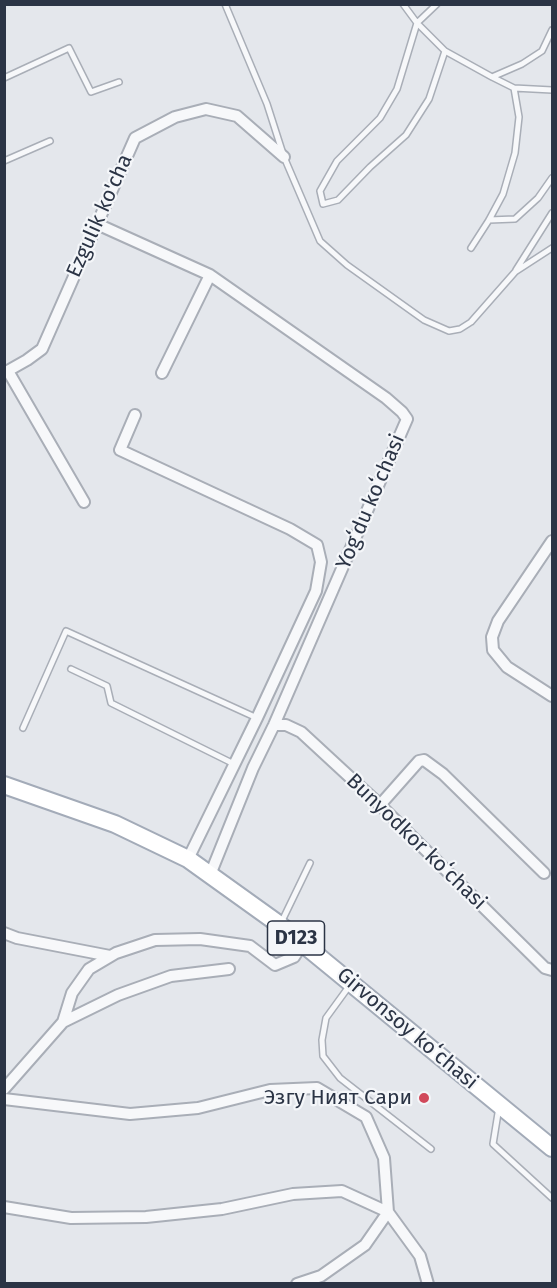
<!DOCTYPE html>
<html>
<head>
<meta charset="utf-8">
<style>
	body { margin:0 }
	#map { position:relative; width:557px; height:1288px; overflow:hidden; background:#e4e7ec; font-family:"Fira Sans",sans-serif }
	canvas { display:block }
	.frame { position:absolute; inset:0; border:6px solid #2b3445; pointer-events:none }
</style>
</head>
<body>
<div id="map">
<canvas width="557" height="1288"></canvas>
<div class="frame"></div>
</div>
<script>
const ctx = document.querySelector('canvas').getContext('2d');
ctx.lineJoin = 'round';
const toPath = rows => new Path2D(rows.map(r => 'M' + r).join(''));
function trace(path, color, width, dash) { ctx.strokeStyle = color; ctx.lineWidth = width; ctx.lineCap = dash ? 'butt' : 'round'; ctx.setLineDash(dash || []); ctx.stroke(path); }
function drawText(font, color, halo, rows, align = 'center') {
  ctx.font = font + ' "Fira Sans",sans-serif'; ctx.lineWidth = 4.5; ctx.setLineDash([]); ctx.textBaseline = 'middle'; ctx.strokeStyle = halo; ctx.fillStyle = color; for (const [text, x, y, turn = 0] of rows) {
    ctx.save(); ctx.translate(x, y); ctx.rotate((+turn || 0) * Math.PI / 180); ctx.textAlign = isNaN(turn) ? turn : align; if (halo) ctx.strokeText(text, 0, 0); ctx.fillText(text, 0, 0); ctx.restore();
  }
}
const lane = toPath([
	[225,4,267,104,284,157,320,241,347,265,424,320,449,331,460,329,471,322,515,272,552,248],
	[403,4,417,23,445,51,429,99,406,135,370,167,338,200,323,204,320,191,337,161,380,118,397,89,417,23,437,4],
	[445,51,492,77,522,64,542,51,552,30],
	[4,78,69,48,91,92,119,82],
	[514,88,552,90],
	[4,161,50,141],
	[489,220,515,219,538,198,552,178],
	[471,248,489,220,503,194,515,153,519,117,514,88,492,77],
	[516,270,552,213],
	[71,669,107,686,111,703,234,764],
	[23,728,66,631,257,718],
	[281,923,310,863],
	[350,985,326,1018,322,1040,323,1056,340,1078,431,1149],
	[499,1107,493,1144,552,1198]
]);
const street = toPath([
	[97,224,210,275],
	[8,371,84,502],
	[4,373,27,360,42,349,135,138,175,117,206,109,237,116,284,157],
	[162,373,210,275,386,398,402,412,407,419,274,725,253,768,210,875],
	[135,415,120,450,290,529,317,545,321,562,316,591,257,718,188,859],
	[552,541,498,621,492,637,493,650,507,667,552,696],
	[274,725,286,725,301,732,380,805,545,968,552,970],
	[380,805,419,761,424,760,443,774,544,873],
	[4,933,17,938,110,956],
	[63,1022,118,995,171,976,229,969],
	[4,1089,63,1022,72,993,89,969,116,953,155,940,200,939,250,946,275,965,294,957,303,943],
	[4,1099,130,1114,198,1108,270,1090,317,1088,366,1117,384,1158,388,1212,365,1245,321,1276,297,1284],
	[4,1207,71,1218,146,1217,222,1209,293,1194,342,1191,388,1212,420,1256,428,1284]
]);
const primary = toPath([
	[4,785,115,824,188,859,280,925,552,1148]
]);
const markers = [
	[424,1098,6,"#d1495b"]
];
const shields = [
	[296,938,57]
];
const shieldNames = [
	["D123",296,938]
];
const streetNames = [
	["Ezgulik ko'cha",100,216,-66],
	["Yogʻdu koʻchasi",371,502,-67],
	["Bunyodkor koʻchasi",416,842,44],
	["Girvonsoy koʻchasi",407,1029,40]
];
const poiNames = [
	["Эзгу Ният Сари",412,1098]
];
trace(lane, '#a9aeb7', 8);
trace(street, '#a9aeb7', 14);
trace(primary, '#a3abb8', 20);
trace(lane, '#f7f8fa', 5);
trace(street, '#f7f8fa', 10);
trace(primary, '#fff', 16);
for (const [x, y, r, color] of markers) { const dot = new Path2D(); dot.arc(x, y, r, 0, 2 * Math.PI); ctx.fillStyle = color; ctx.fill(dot); trace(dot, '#f4f6f9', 2); }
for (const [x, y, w] of shields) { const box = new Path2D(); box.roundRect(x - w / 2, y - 17, w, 34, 4.5); ctx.fillStyle = '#f4f6f9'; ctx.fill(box); trace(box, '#2b3445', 1.5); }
drawText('bold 20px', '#2b3445', null, shieldNames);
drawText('21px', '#2b3445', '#f4f6f9', streetNames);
drawText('21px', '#2b3445', '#f4f6f9', poiNames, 'right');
</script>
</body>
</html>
